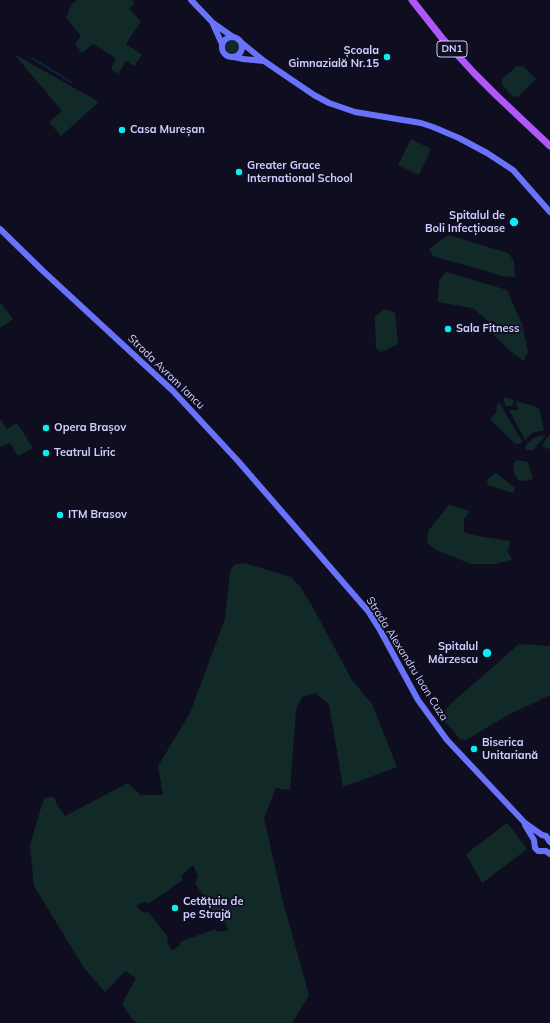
<!DOCTYPE html>
<html>
<head>
<meta charset="utf-8">
<style>
	body { margin:0 }
	canvas { display:block; background:#0f0d20 }
</style>
</head>
<body>
<canvas width="550" height="1023"></canvas>
<script>
const ctx = document.querySelector('canvas').getContext('2d');
ctx.lineJoin = 'round';
function fill(path, color) { ctx.fillStyle = color; ctx.fill(path, 'evenodd'); }
const toPath = rows => new Path2D(rows.map(r => 'M' + r).join(''));
function trace(path, color, width, dash) { ctx.strokeStyle = color; ctx.lineWidth = width; ctx.lineCap = dash ? 'butt' : 'round'; ctx.setLineDash(dash || []); ctx.stroke(path); }
function drawText(font, color, halo, rows, align = 'center') {
  ctx.font = font + ' Mulish,sans-serif'; ctx.lineWidth = 3.5; ctx.setLineDash([]); ctx.textBaseline = 'middle'; ctx.strokeStyle = halo; ctx.fillStyle = color; for (const [text, x, y, turn = 0] of rows) {
    ctx.save(); ctx.translate(x, y); ctx.rotate((+turn || 0) * Math.PI / 180); ctx.textAlign = isNaN(turn) ? turn : align; if (halo) ctx.strokeText(text, 0, 0); ctx.fillText(text, 0, 0); ctx.restore();
  }
}
const green = toPath([
	[77,0,132,0,135,3,129,9,141,21,126,44,142,55,134,66,126,61,118,74,111,69,116,58,108,53,93,44,82,53,75,44,81,36,66,18,71,5],
	'226 47a7 7 0 1 1 14 0a7 7 0 1 1-14 0Z',
	[14,54,99,102,61,136,49,122,62,111],
	[517,66,524,67,536,79,519,96,513,97,502,85,502,79],
	[411,139,431,149,419,175,398,165],
	[448,235,508,253,514,261,515,277,503,276,433,256,429,249],
	[446,272,507,290,522,324,528,352,524,361,510,351,493,334,488,321,473,308,438,302,439,281],
	[0,302,13,319,0,328],
	[385,309,395,313,398,344,381,352,376,348,375,316],
	[504,397,514,400,512,406,506,406,504,401],
	[517,401,539,408,544,430,532,433,525,440,509,410,518,410,518,407,516,406],
	[497,404,500,404,522,441,522,443,516,444,514,443,490,419,496,413],
	[0,419,7,429,17,423,33,448,18,456,10,443,0,447],
	[550,434,550,448,546,449,542,445],
	[546,435,534,449,530,451,526,449,525,448,526,445,535,437],
	[517,460,528,462,533,479,523,481,518,480,513,471,514,464],
	[496,473,515,488,513,493,488,485,487,481,490,477],
	[449,505,470,511,464,519,464,532,477,536,510,541,510,545,507,550,512,560,495,564,471,564,436,550,427,542,428,531],
	[244,563,291,577,301,588,312,606,352,680,372,704,397,767,343,787,329,704,315,693,302,697,296,709,290,790,276,788,264,818,282,898,309,995,292,1023,138,1023,133,1020,122,1004,136,978,125,971,105,992,84,968,34,886,30,845,44,798,54,797,57,805,65,816,128,783,140,795,163,795,158,766,190,713,225,619,230,571,234,565],
	[193,865,198,877,195,883,219,920,223,921,229,930,217,932,215,929,180,942,181,944,172,951,167,942,168,937,148,912,144,913,136,906,145,901,148,904,183,880,181,876],
	[519,644,550,646,550,695,508,715,466,740,460,739,443,719,447,707],
	[507,823,527,849,482,883,466,854]
]);
const stream = toPath([
	[32,58,71,82]
]);
const secondary = toPath([
	[191,0,213,23,233,37],
	[213,24,222,44,222,47],
	'222 47a10 10 0 1 1 20 0a10 10 0 1 1-20 0Z',
	[242,43,264,61,314,95,329,103,355,112,421,123,433,127,459,138,487,153,513,170,550,212],
	[234,57,243,59,264,61],
	[0,229,43,271,173,391,238,461,368,611,380,630,418,700,447,740,525,823,542,835,546,836,550,842],
	[525,825,534,840,535,848,538,851,546,851,550,854]
]);
const primary = toPath([
	[412,0,442,38,474,73,496,95,550,146]
]);
const markers = [
	[387,57,4,"#07f0f1"],
	[122,130,4,"#07f0f1"],
	[239,172,4,"#07f0f1"],
	[514,222,5,"#07f0f1"],
	[448,329,4,"#07f0f1"],
	[46,428,4,"#07f0f1"],
	[46,453,4,"#07f0f1"],
	[60,515,4,"#07f0f1"],
	[487,653,5,"#07f0f1"],
	[474,749,4,"#07f0f1"],
	[175,908,4,"#07f0f1"]
];
const shields = [
	[452,49,30]
];
const shieldNames = [
	["DN1",452,49]
];
const poiNames = [
	["Școala",379,51,"right"],
	["Gimnazială Nr.15",379,64,"right"],
	["Casa Mureșan",130,130],
	["Greater Grace",247,166],
	["International School",247,179],
	["Spitalul de",505,216,"right"],
	["Boli Infecțioase",505,229,"right"],
	["Sala Fitness",456,329],
	["Opera Brașov",54,428],
	["Teatrul Liric",54,453],
	["ITM Brasov",68,515],
	["Spitalul",478,647,"right"],
	["Mârzescu",478,660,"right"],
	["Biserica",482,743],
	["Unitariană",482,756],
	["Cetățuia de",183,902],
	["pe Strajă",183,915]
];
const streetNames = [
	["Strada Avram Iancu",166,372,44],
	["Strada Alexandru Ioan Cuza",407,659,58]
];
fill(green, '#112a27');
trace(stream, '#0d2744', 1.5);
trace(secondary, '#6872fb', 6);
trace(primary, '#ae58fa', 7);
for (const [x, y, r, color] of markers) { const dot = new Path2D(); dot.arc(x, y, r, 0, 2 * Math.PI); ctx.fillStyle = color; ctx.fill(dot); trace(dot, '#0f0d20', 1.5); }
for (const [x, y, w] of shields) { const box = new Path2D(); box.roundRect(x - w / 2, y - 8, w, 16, 3); ctx.fillStyle = '#0f0d20'; ctx.fill(box); trace(box, '#cfcefe', 1); }
drawText('bold 10px', '#cfcefe', null, shieldNames);
drawText('bold 11px', '#cfcefe', '#0f0d20', poiNames, 'left');
drawText('11px', '#cfcefe', '#0f0d20', streetNames);
</script>
</body>
</html>
